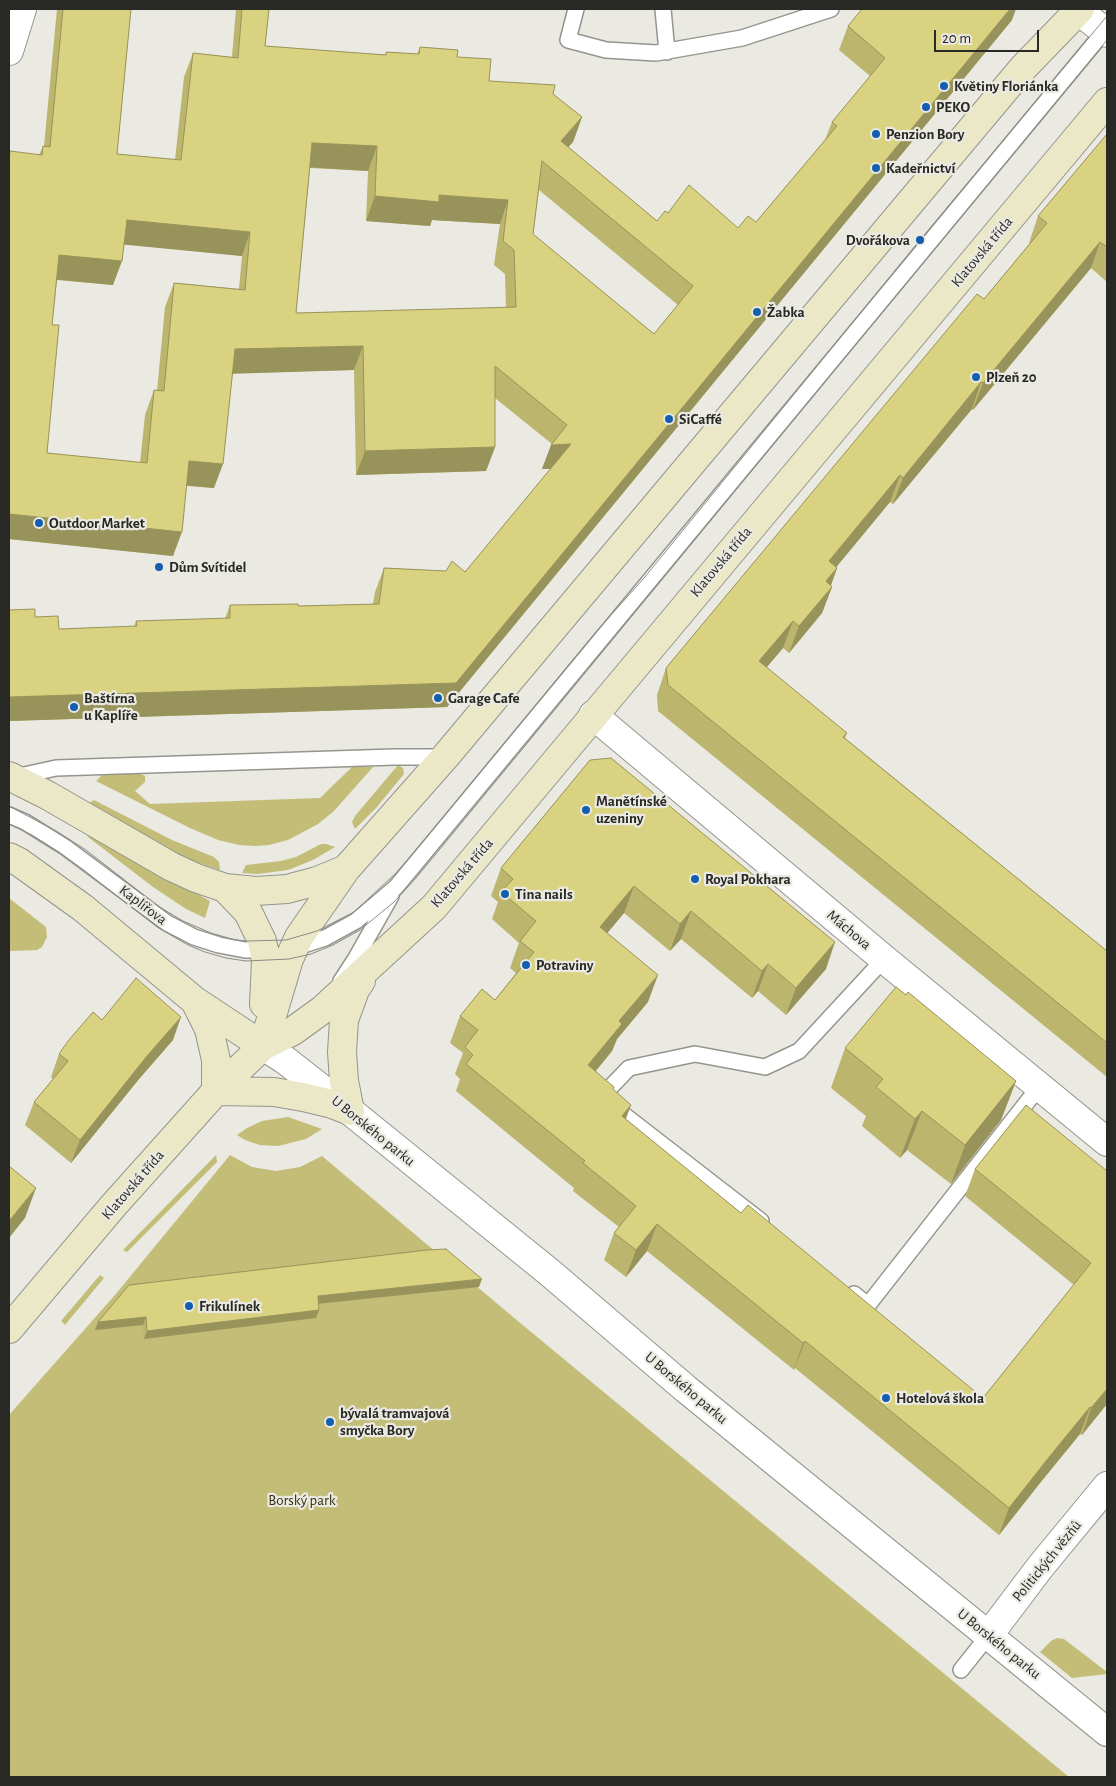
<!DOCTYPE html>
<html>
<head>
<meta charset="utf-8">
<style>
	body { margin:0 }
	#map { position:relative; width:1116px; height:1786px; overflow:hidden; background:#eae9e2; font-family:"Alegreya Sans",sans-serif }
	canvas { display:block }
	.frame { position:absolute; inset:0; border:10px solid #282825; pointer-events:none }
	.scale { position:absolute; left:934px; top:30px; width:105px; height:22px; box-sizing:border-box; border:2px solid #282825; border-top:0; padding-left:6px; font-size:15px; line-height:18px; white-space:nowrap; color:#282825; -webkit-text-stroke:4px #eae9e2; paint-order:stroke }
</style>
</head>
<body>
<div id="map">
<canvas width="1116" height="1786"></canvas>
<div class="frame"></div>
<div class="scale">20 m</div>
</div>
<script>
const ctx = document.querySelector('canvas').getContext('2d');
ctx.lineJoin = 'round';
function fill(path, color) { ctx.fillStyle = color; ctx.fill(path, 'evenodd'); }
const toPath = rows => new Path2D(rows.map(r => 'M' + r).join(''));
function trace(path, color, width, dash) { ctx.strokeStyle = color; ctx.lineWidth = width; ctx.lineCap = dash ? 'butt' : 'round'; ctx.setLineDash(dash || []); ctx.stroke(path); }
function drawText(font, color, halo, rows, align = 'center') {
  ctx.font = font + ' "Alegreya Sans",sans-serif'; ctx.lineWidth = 4.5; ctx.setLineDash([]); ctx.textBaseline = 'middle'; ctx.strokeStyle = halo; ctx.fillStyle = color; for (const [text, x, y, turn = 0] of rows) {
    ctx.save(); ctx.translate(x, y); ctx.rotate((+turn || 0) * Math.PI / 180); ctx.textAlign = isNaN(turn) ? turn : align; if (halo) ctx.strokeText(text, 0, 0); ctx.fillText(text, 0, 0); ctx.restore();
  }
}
const green = toPath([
	[398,765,403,768,404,774,376,808,355,829,352,822,355,816],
	[353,766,373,767,334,811,318,824,288,840,269,845,256,846,239,845,218,840,190,828,96,781,101,776,107,774,141,774,145,776,145,782,135,791,150,804,320,798],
	[94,800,172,840,214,857,219,862,220,870,193,861,160,845,89,803],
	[86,831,210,901,205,918,186,909,153,887,88,837],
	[321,844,326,844,335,847,313,860,288,870,258,874,242,873,246,865,281,861,296,857],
	[9,898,46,927,47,937,42,947,37,950,9,951],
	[288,1117,322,1129,306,1139,278,1146,260,1145,245,1140,237,1135,247,1128,262,1121],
	[216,1155,217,1162,127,1252,123,1250],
	[230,1155,252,1167,276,1171,300,1167,322,1156,513,1317,1069,1777,9,1777,9,1415,115,1295],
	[100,1275,104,1278,65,1325,61,1321],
	[1057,1638,1064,1639,1107,1672,1107,1674,1072,1678,1040,1652,1051,1641]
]);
const lane = toPath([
	[576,9,568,40,606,50,656,53,742,38,831,9],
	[663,9,667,52],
	[15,777,56,768,394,757,445,757],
	[9,815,25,822,65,847,167,923,194,937,219,945,245,950,271,950],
	[294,948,325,938,356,921,396,887,1107,28],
	[341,981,356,958,391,896],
	[761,1221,601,1097,629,1068,695,1054,765,1067,799,1051,884,959],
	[854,1294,868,1305,1039,1087],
	[961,1670,988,1636]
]);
const street = toPath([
	[1076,9,1107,33],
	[9,51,22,9],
	[593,715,884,959,1107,1142],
	[263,1046,285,1060,350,1111,549,1272,686,1389,1107,1732],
	[988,1636,1041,1566,1107,1486]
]);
const secondary = toPath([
	[9,776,47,795,172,867,196,878,225,888,256,891,287,889,317,881,346,869],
	[9,857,19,862,83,908,195,1001,263,1046],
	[225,888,248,912,262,941,266,961,264,1004],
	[195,1001,209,1029,216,1060,216,1091],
	[263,1046,289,959,299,937,346,869,445,757,1023,68,1080,9],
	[216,1091,274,1092,303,1097,332,1104,350,1111],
	[350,1111,344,1081,342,1052,344,1020,355,990,361,981],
	[9,1329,113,1206,216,1091,263,1046,293,1031,322,1010,434,907,1107,102]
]);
const tram = toPath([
	[9,806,56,831,86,850,158,906,183,921,211,933,235,940,248,941,286,940,317,931,354,912,396,873,421,844,595,633,644,578,920,240,1107,16],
	[9,824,32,835,59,852,85,871,157,927,188,945,205,952,226,958,246,961,289,959,311,954,333,945,360,930,394,902,416,878,1107,40]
]);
const wall = toPath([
	[57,9,131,9,117,154,175,160,184,77,193,53,232,57,236,9,269,9,265,46,385,55,386,52,417,54,420,47,457,57,489,81,553,94,582,117,573,142,568,147,657,221,668,213,738,228,756,222,825,140,832,122,870,76,839,50,848,26,1012,20,447,707,9,721,9,610,35,617,59,629,134,627,136,621,225,619,230,605,298,606,373,604,375,592,384,568,465,572,551,469,542,469,552,444,495,398,495,447,486,471,356,475,354,370,233,373,214,488,187,486,173,556,9,539,9,155,10,151,39,155,43,146,44,146],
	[310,168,368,171,366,221,430,226,432,220,500,224,494,265,505,274,506,308,296,313],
	[539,190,678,305,654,334,533,234],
	[124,244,242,256,239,289,174,283,165,307,157,391,154,390,145,415,140,463,47,453,52,325,57,280,113,285],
	[1107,134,1107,282,1091,268,973,410,972,409,893,504,890,502,836,567,837,568,831,586,832,587,822,613,789,653,783,648,766,668,847,733,845,738,1107,951,1107,1077,658,711,657,695,666,668,984,299,1030,243,1029,243,1038,216],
	[590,760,826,969,786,1015,758,991,752,998,681,939,670,951,624,913,607,933,648,1002,617,1039,612,1051,596,1071,613,1089,626,1120,741,1213,983,1398,1074,1285,965,1196,975,1169,1107,1171,1107,1404,1082,1435,1080,1434,1040,1483,999,1535,795,1368,794,1370,647,1251,626,1277,604,1260,614,1233,619,1227,573,1191,574,1188,456,1091,460,1079,455,1074,463,1053,450,1043,460,1016,495,1000,516,973,510,968,519,943,492,919,498,902,491,896,501,868],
	[102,1020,173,1040,139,1079,71,1163,25,1125,34,1102,53,1079,51,1077,59,1054],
	[845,1048,1016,1081,1001,1120,951,1184,907,1150,900,1158,862,1126,866,1116,831,1088],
	[129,1285,479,1287,319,1304,319,1310,316,1318,144,1339,143,1325,95,1330]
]);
const shadedWall = toPath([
	[1010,9,1016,9,1012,20,447,707,9,721,9,697,456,683],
	[582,117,573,142,552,165,561,141],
	[312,143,377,146,368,171,304,167],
	[439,195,508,200,500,224,432,220,430,226,366,221,375,196],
	[127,220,250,232,242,256,118,244],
	[1100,242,1091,268,973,410,983,383],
	[59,255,122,261,113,285,51,279],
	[363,346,354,370,226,374,235,349],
	[981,382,972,409,893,504,903,478],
	[571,444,562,469,542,469,551,445],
	[495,447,486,471,356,475,365,451],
	[189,461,223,464,214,488,181,485],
	[900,475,890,502,819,588,829,561],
	[9,514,182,532,173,556,9,539],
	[837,568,829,590,832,587,822,613,789,653,799,626,826,581],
	[793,621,783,648,749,688,759,661],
	[634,886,624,913,590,954,600,927],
	[691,911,681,939,670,951,680,924],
	[835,942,826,969,786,1015,796,988],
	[768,964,758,991,752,998,762,971],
	[658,975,648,1002,617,1039,612,1051,578,1092,588,1065,619,1021],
	[181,1017,173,1040,139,1079,71,1163,80,1140,147,1056],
	[1016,1081,1001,1120,951,1184,965,1145],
	[631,1105,621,1132,622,1116],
	[922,1111,907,1150,900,1158,915,1119],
	[36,1188,25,1218,9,1238,9,1221],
	[657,1224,647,1251,626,1277,636,1250],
	[482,1279,479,1287,315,1304,318,1296],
	[319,1310,316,1318,144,1339,147,1331],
	[146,1317,143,1325,95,1330,98,1322],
	[805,1341,795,1368,794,1370,803,1343],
	[1107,1389,1107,1404,1082,1435,1091,1408],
	[1090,1407,1080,1434,1040,1483,999,1535,1009,1508,1050,1456]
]);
const building = toPath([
	[63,9,131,9,117,154,181,160,193,53,238,58,242,9,269,9,265,46,386,55,386,52,419,54,420,47,458,50,457,57,491,59,489,81,555,85,553,94,582,117,561,141,657,221,665,211,668,213,689,185,738,228,748,216,756,222,778,196,837,126,832,122,885,58,848,26,862,9,1010,9,456,683,9,697,9,610,35,609,35,617,58,616,59,629,137,626,136,621,230,618,230,605,298,604,298,606,379,604,384,568,446,571,452,561,465,572,571,444,551,445,567,425,495,366,495,447,365,451,363,346,235,349,223,464,189,461,182,532,9,514,9,163,10,151,42,155,43,146,50,147,63,9],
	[312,143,377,146,375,196,439,202,439,195,508,200,503,241,514,250,516,307,296,313,312,143],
	[542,161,693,286,654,334,533,234,542,161],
	[127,220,250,232,245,290,174,283,164,391,154,390,147,463,47,453,59,325,52,325,59,255,122,261,127,220],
	[1107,134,1107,247,1100,242,983,383,981,382,903,478,900,475,829,561,837,568,826,581,832,587,799,626,793,621,759,661,847,733,843,737,1107,951,1107,1043,668,685,666,668,977,294,984,299,1047,223,1038,216,1107,134],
	[611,758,835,942,796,988,768,964,762,971,691,911,680,924,634,886,600,927,658,975,619,1021,622,1024,588,1065,614,1087,613,1089,631,1105,622,1116,741,1213,748,1205,983,1398,1091,1263,975,1169,1026,1105,1107,1171,1107,1389,1091,1408,1090,1407,1050,1456,1009,1508,805,1341,803,1343,657,1224,636,1250,614,1233,636,1206,583,1163,585,1161,466,1064,473,1055,465,1047,478,1030,460,1016,482,989,495,1000,534,952,520,941,536,921,501,892,513,879,501,868,590,760,611,758],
	[136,978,181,1017,147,1056,80,1140,34,1102,68,1061,59,1054,68,1041,93,1012,102,1020,136,978],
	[896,987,906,995,908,992,1016,1081,965,1145,922,1111,915,1119,876,1087,883,1079,845,1048,896,987],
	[9,1166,36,1188,9,1221,9,1166],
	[446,1249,482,1279,318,1296,319,1310,147,1331,146,1317,98,1322,129,1285,427,1250,446,1249]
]);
const markers = [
	[944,86,5,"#135ead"],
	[926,107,5,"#135ead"],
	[876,134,5,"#135ead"],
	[876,168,5,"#135ead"],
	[920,240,5,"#135ead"],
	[757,312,5,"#135ead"],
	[976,377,5,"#135ead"],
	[669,419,5,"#135ead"],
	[39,523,5,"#135ead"],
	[159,567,5,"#135ead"],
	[438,698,5,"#135ead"],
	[74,707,5,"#135ead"],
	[586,810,5,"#135ead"],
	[695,879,5,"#135ead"],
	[505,894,5,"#135ead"],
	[526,965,5,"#135ead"],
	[189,1306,5,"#135ead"],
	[886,1398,5,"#135ead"],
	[330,1422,5,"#135ead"]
];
const poiNames = [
	["Květiny Floriánka",954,86],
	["PEKO",936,107],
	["Penzion Bory",886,134],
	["Kadeřnictví",886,168],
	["Dvořákova",910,240,"right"],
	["Žabka",767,312],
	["Plzeň 20",986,377],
	["SiCaffé",679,419],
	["Outdoor Market",49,523],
	["Dům Svítidel",169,567],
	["Baštírna",84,698],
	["u Kaplíře",84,715],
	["Garage Cafe",448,698],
	["Manětínské",596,801],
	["uzeniny",596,818],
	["Royal Pokhara",705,879],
	["Tina nails",515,894],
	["Potraviny",536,965],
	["Frikulínek",199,1306],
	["Hotelová škola",896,1398],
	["bývalá tramvajová",340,1413],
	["smyčka Bory",340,1430]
];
const streetNames = [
	["Klatovská třída",982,252,-50],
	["Klatovská třída",721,562,-50],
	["Klatovská třída",462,873,-49],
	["Kaplířova",143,905,37],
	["Máchova",849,930,40],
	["U Borského parku",373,1131,39],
	["Klatovská třída",133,1185,-49],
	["U Borského parku",686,1388,40],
	["Politických vězňů",1047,1561,-51],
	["U Borského parku",999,1644,39]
];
const parkNames = [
	["Borský park",302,1500]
];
fill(green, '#c3bd78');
trace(lane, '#95958d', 18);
trace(street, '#95958d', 30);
trace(secondary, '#95958d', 30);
trace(lane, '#fff', 15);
trace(street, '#fff', 28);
trace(secondary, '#eae8c6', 28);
trace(tram, '#8c8b86', 1);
fill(wall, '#bbb56e');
fill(shadedWall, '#98935a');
fill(building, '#d9d280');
trace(building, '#98935a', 1);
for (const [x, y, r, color] of markers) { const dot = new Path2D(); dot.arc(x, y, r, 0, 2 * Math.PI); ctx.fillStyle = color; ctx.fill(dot); trace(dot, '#eae9e2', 2); }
drawText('bold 15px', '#282825', '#eae9e2', poiNames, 'left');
drawText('15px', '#282825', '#eae9e2', streetNames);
drawText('15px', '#34310d', '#eae9e2', parkNames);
</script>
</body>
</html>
